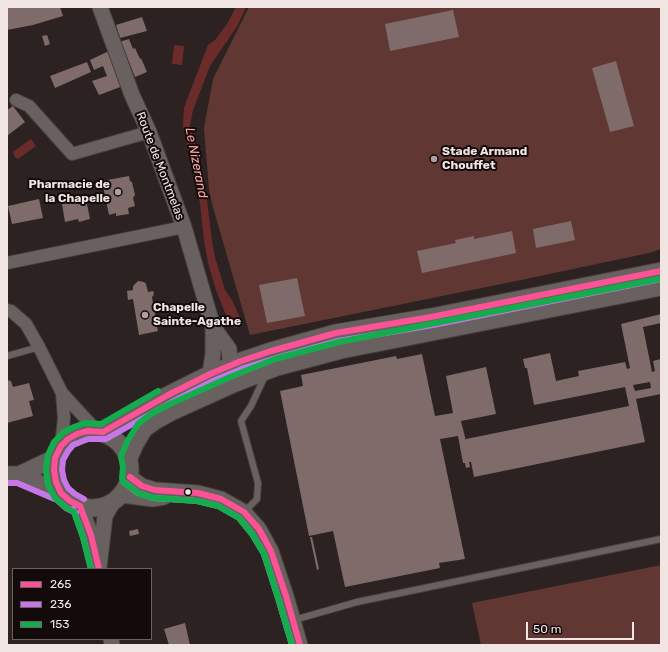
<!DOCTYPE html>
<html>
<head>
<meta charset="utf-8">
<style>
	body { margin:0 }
	#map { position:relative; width:668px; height:652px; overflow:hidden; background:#2c2222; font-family:Rubik,sans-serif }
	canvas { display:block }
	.frame { position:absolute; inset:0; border:8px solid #f1e5e4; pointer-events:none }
	.legend { position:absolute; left:12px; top:568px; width:140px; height:72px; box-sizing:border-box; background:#130b0b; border:1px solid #6c6262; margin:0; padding:5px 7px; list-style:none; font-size:12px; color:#f1e5e4 }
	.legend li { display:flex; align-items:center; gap:8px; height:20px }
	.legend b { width:20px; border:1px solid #6c6262 }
	.scale { position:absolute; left:526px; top:622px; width:108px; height:18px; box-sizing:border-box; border:2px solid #f1e5e4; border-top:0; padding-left:5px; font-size:12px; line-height:14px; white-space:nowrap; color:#f1e5e4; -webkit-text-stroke:3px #130b0b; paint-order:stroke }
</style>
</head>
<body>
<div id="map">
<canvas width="668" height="652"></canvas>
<div class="frame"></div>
<ul class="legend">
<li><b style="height:5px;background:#fd5396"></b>265</li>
<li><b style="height:5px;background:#c676e7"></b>236</li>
<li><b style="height:5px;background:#13ad4e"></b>153</li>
</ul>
<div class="scale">50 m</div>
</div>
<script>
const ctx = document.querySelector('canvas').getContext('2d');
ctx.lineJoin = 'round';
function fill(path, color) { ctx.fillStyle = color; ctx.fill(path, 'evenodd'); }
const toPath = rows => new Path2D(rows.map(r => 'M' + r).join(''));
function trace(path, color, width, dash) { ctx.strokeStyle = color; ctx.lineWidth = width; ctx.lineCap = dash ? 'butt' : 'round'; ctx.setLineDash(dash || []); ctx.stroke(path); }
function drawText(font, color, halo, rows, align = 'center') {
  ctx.font = font + ' Rubik,sans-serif'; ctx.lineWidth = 4; ctx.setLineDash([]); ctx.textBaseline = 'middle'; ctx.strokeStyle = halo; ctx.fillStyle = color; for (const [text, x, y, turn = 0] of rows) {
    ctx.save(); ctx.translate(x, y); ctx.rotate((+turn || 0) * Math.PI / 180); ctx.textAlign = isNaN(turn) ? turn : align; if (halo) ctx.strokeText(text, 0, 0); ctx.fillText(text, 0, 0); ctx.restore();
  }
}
const green = toPath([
	[249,7,661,7,661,249,649,253,521,280,250,335,212,204,209,190,204,128,213,79],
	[661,565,661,645,481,645,472,603]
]);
const water = toPath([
	[236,7,246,7,238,25,210,66,193,110,190,126,204,175,212,241,215,257,225,290,232,300,243,324,236,328,230,325,216,290,208,263,204,241,200,203,183,127,184,108,188,97,208,45,215,40,227,24],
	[174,45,184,46,182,65,172,64],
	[31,139,36,146,18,159,14,156,13,152]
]);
const building = toPath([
	[14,7,60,7,63,16,33,25,7,30,7,8],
	[453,10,459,37,390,51,385,24],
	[142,17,147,31,120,38,116,25],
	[47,35,50,44,45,46,42,36],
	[129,39,133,49,135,48,140,59,141,58,147,72,135,77,125,52,123,53,119,42],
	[109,51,123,86,99,95,92,81,107,76,103,66,94,70,90,60],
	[616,61,634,126,610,132,592,68],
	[87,62,91,72,55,88,50,76],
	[13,106,25,122,7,136,7,110],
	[129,176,130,181,132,182,135,195,133,198,135,206,128,208,129,214,116,216,116,213,109,215,102,181],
	[39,199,43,218,12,224,8,206],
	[86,199,90,219,79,222,78,219,65,222,62,204],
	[571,221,575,240,536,248,533,229],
	[512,231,516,253,422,273,417,251,456,243,455,240,474,236,474,239],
	[297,278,305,316,267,323,259,285],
	[138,281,144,282,146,284,148,292,153,291,154,293,153,296,152,297,158,331,139,335,133,299,128,300,127,291,133,290,133,286],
	[661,314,661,323,643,327,652,372,655,371,653,361,661,359,661,394,636,399,645,442,474,477,471,462,469,462,470,467,466,468,465,463,463,463,458,436,440,439,465,559,439,563,440,568,345,587,333,531,309,536,280,391,303,386,301,375,396,356,397,359,422,354,435,416,453,413,446,376,486,367,496,414,461,421,466,441,466,439,629,406,625,387,534,405,527,368,525,368,523,359,550,353,556,381,579,376,578,371,625,362,627,369,630,368,621,324],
	[650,382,651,388,635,391,633,385],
	[7,380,11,381,13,387,29,383,34,400,29,401,33,416,7,423],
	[138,529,139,534,130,536,129,531],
	[310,537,312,537,319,569,317,570],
	[185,623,190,645,169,645,164,629]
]);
const service = toPath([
	[7,356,39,347],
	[244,512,257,499,258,483,241,421,251,406,265,376],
	[294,620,357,602,661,539]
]);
const minor = toPath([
	[16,100,29,106,72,154,149,132],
	[7,263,184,227],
	[7,310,11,311,26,324,39,347,62,393,97,431],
	[61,446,64,418,62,393]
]);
const tertiary = toPath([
	[100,7,132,95,149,132,184,227,213,327,213,353,210,374],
	[213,327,229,349,232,377],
	[130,477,142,486,155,490,198,493,221,499,244,512,259,529,271,551,286,596,300,645],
	[121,495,153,499,164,497],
	[80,506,91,535,96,556],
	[99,568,105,516,113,502],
	[111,639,112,645]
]);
const secondary = toPath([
	'54 470a38 38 0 1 1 76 0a38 38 0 1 1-76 0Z',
	[103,432,168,395,210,374,241,361,271,351,336,333,431,317,661,271],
	[129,458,135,444,144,429,155,421,171,412,233,384,277,367,341,350,661,287],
	[7,475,19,475,55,458],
	[19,475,61,493]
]);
const bus1 = toPath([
	[103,432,168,395,210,374,241,361,271,351,336,333,431,317,661,271],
	[130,477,142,486,155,490,198,493,221,499,244,512,259,529,271,551,286,596,300,645],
	[80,506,70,501,61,493,56,482,54,470,55,458,61,446,68,439,77,434,87,431,103,432],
	[80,506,91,535,99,569]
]);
const bus2 = toPath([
	[7,483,17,483,57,500,66,508,76,513],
	[125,483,138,493,153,498,197,501,218,506,239,518,252,534,264,554,278,598,292,645],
	[84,499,75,494,68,488,64,480,62,470,63,460,68,451,73,445,88,439,106,439,172,402,213,381,244,368,273,359,338,341,433,325,661,279],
	[73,509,83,537,91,569]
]);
const bus3 = toPath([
	[91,569,83,537,74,512,65,507,55,498,48,485,46,470,48,455,54,442,64,432,74,427,85,423,101,424,158,391],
	[292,645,278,598,264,554,252,534,239,518,218,506,197,501,154,498,140,494,123,482,122,478,123,467,121,456,128,440,138,424,151,414,168,405,230,377,275,359,339,342,659,279]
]);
const markers = [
	[434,159,4,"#aca1a0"],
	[118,192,4,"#aca1a0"],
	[145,315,4,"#aca1a0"],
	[188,492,3.5,"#f1e5e4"]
];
const poiNames = [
	["Stade Armand",442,152],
	["Chouffet",442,166],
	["Pharmacie de",110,185,"right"],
	["la Chapelle",110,199,"right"],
	["Chapelle",153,308],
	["Sainte-Agathe",153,322]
];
const streetNames = [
	["Route de Montmelas",160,166,69]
];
const waterNames = [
	["Le Nizerand",196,163,79]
];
fill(green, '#613734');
fill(water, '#6c2b2b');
fill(building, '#7e6b6a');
trace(service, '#483f3f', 8);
trace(minor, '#483f3f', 14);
trace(tertiary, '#483f3f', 17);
trace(secondary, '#483f3f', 19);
trace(service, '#696160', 6);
trace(minor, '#696160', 12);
trace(tertiary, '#696160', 15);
trace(secondary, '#696160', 17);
trace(bus1, '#fd5396', 6);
trace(bus2, '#c676e7', 6);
trace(bus3, '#13ad4e', 6);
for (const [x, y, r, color] of markers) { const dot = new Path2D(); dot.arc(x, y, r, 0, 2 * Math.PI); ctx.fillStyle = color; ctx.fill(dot); trace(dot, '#130b0b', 1.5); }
drawText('bold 12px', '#f1e5e4', '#130b0b', poiNames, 'left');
drawText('12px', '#f1e5e4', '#130b0b', streetNames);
drawText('italic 13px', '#fba5a0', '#130b0b', waterNames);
</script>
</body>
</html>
